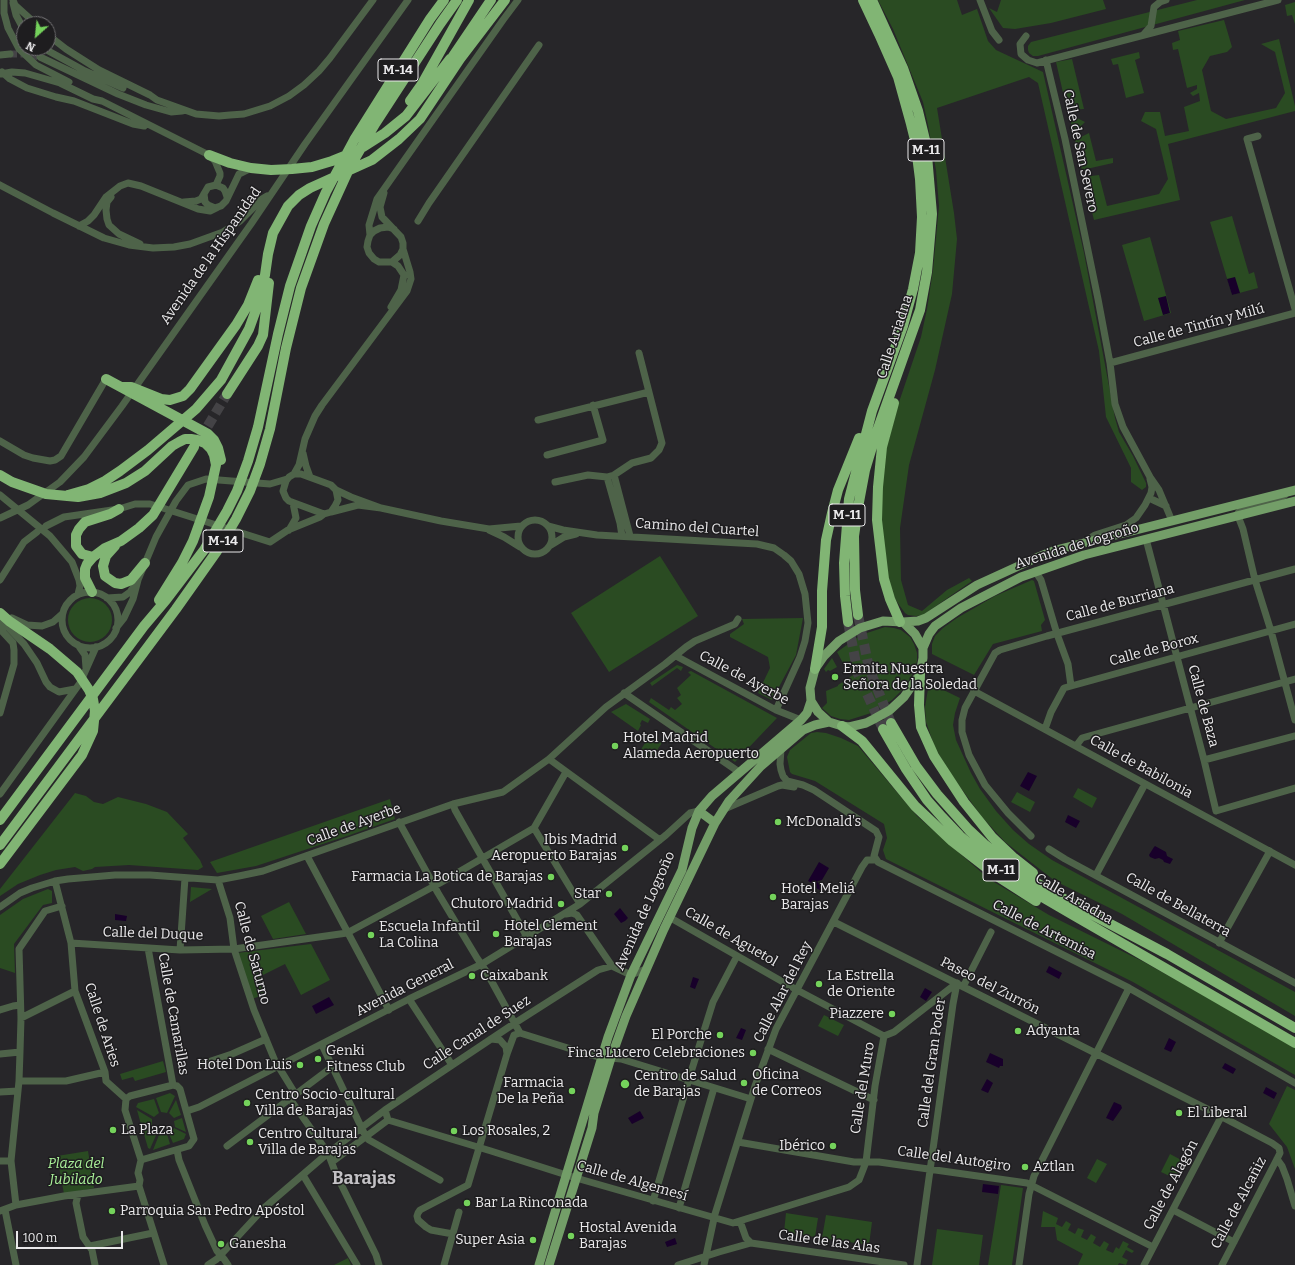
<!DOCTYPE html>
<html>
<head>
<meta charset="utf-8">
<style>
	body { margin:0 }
	#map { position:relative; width:1295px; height:1265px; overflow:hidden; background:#272629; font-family:Bitter,serif }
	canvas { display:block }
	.north { position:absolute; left:16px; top:16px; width:40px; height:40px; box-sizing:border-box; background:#1e1d1f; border:1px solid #706f71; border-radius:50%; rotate:207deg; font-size:11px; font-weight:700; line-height:16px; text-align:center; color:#eae9eb }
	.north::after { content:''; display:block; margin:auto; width:14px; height:18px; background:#74d25b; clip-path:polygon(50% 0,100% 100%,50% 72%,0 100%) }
	.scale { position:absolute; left:16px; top:1231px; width:107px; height:18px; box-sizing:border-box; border:2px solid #eae9eb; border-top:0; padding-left:5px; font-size:12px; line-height:14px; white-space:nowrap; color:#eae9eb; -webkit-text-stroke:3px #1e1d1f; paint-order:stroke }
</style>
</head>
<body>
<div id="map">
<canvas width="1295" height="1265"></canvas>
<div class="north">N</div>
<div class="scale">100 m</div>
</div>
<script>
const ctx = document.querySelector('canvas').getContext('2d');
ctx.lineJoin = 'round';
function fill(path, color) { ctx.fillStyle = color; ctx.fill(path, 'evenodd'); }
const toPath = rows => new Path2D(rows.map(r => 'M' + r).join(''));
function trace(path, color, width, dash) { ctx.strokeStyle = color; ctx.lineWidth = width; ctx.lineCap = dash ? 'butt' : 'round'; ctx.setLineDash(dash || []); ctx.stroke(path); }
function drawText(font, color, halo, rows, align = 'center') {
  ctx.font = font + ' Bitter,serif'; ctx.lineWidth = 3; ctx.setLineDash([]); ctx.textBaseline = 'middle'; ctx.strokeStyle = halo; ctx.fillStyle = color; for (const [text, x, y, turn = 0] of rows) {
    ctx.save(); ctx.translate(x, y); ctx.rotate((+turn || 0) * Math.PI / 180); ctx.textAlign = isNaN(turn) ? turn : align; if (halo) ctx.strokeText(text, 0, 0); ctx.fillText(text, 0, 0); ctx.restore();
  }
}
const green = toPath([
	[878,0,957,0,962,15,977,9,988,41,996,50,1043,72,1084,253,1115,418,1119,432,1133,456,1146,483,1146,487,1142,490,1131,482,1131,468,1106,417,1099,351,1038,83,1029,77,937,108,954,213,957,239,952,294,935,370,909,465,900,528,901,580,908,605,922,611,947,590,969,578,972,581,923,615,916,616,908,615,905,613,897,602,890,588,884,556,881,520,884,457,897,408,921,337,927,309,933,270,939,206,936,170,928,125,923,102,893,29],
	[1001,0,1103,0,1106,9,1051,23,1015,29,1003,28,989,8,997,12],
	[1197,0,1245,0,1038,56,1033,56,1029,53,1028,50,1028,46,1031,42],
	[1295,2,1295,24,1292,15,1287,16,1285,5],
	[1224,20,1232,47,1227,52,1210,56,1202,70,1211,111,1226,119,1276,108,1285,93,1275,52,1261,44,1279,39,1295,106,1295,111,1168,144,1180,200,1094,220,1083,177,1099,175,1107,206,1159,194,1168,179,1156,129,1141,121,1145,112,1160,112,1165,136,1189,131,1184,107,1200,101,1199,93,1193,96,1190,93,1197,89,1197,85,1187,88,1178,49,1173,50,1172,43,1180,40,1178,31],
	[1139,52,1140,58,1135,60,1144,93,1126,98,1118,64,1113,65,1111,59],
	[1072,59,1084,109,1067,110,1056,62],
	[1069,114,1085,122,1073,134],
	[1089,133,1096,161,1113,158,1113,163,1082,170,1075,140],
	[1232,216,1249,274,1254,272,1258,288,1232,295,1210,222],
	[1150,237,1171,313,1144,321,1122,245],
	[660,556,698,616,609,672,571,613],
	[1032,580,1034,581,1045,620,1041,625,1042,631,993,644,974,675,932,654,932,644,935,636,943,628,957,618,995,596],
	'68 620a22 22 0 1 1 44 0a22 22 0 1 1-44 0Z',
	[803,618,796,655,772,700,758,693,770,668,768,657,730,637,730,634,744,624,742,619],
	[885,627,894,628,901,630,910,637,914,644,917,653,917,661,911,677,903,689,892,700,871,713,849,720,840,719,831,716,822,708,827,703,826,691,838,686,838,685,853,675,845,663,843,663,837,652,861,635],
	[832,658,837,667,830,671,828,670,826,672,824,669],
	[677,665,683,667,681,671,677,668,652,686,650,683],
	[691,671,777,718,735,762,649,702,651,698,669,710,671,707,675,710,682,704,677,698,681,695,677,688,691,675,688,672],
	[929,683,960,698,955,713,953,725,956,740,971,773,980,789,996,811,1013,830,1029,844,1052,860,1295,992,1295,1016,1122,914,1055,881,1005,842,982,817,953,777,935,748,926,722,925,707],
	[626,704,650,719,648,723,642,720,640,724,641,725,638,731,611,712],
	[817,732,826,733,841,738,858,746,917,816,989,879,1049,915,1144,962,1295,1047,1295,1075,1133,982,886,859,883,850,887,838,884,824,815,781,792,774,790,772,787,757,790,750,811,733],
	[650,735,662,743,651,759,649,759,640,753,640,751],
	[1078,788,1097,798,1092,808,1073,797],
	[1017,792,1035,802,1030,812,1011,802],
	[75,793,86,796,94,802,103,804,118,797,146,804,167,812,188,834,183,838,200,860,203,867,198,870,129,865,95,867,92,869,83,871,75,867,56,870,40,875,18,884,0,896,0,889],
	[390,799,395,819,350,835,256,866,217,873,210,862],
	[191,887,212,889,190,902],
	[48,889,52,891,52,903,43,905,14,944,15,973,0,968,0,915,23,899],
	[289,902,306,934,273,939,261,916],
	[311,944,330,980,301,995,285,964,261,976,266,994,252,999,237,953],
	[824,1015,844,1025,838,1036,818,1026],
	[163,1061,166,1072,135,1081,133,1077,122,1080,120,1074],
	[1287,1086,1295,1090,1295,1169,1287,1147,1269,1124],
	[170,1093,175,1096,167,1113,161,1112,156,1098],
	[154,1099,159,1113,154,1117,136,1107,138,1103],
	[176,1100,181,1115,174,1118,169,1113],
	[137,1110,152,1119,152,1125,142,1128],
	[182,1118,186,1132,175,1127,174,1121],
	[153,1128,157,1133,150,1149,148,1148,143,1131],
	[174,1128,186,1134,184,1139,173,1143,169,1134],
	[167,1134,170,1144,153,1150,159,1135],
	[88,1151,94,1188,64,1194,57,1156],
	[1170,1154,1185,1162,1176,1179,1161,1172],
	[1097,1159,1107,1164,1096,1183,1087,1178],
	[1001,1185,1023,1188,1012,1265,988,1265],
	[1043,1211,1058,1218,1056,1224,1062,1227,1066,1221,1071,1224,1068,1230,1075,1234,1078,1228,1084,1230,1081,1237,1087,1240,1091,1234,1096,1237,1093,1243,1100,1247,1104,1241,1109,1244,1106,1250,1113,1253,1116,1247,1119,1249,1123,1241,1129,1244,1127,1247,1134,1251,1132,1253,1126,1250,1122,1257,1128,1260,1126,1265,1119,1263,1118,1265,1078,1265,1083,1254,1057,1240,1055,1227,1041,1227],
	[786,1213,818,1218,815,1237,784,1232],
	[826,1215,872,1222,869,1245,822,1238],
	[937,1229,983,1235,979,1265,932,1265],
	[348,1258,351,1265,334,1265]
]);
const water = toPath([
	[1235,277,1240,293,1232,295,1227,279],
	[1166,296,1170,313,1163,315,1158,298],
	[1028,772,1037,776,1029,791,1020,786],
	[1068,815,1080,821,1076,828,1065,822],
	[1155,846,1166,852,1167,856,1173,859,1170,864,1164,862,1163,860,1159,858,1155,859,1150,857,1149,855,1154,847],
	[819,862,829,868,822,880,818,881,817,882,824,886,822,891,814,887,815,885,808,881],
	[620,908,628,918,625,921,621,923,614,914],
	[115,914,127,916,126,921,115,920],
	[1049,966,1062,973,1059,979,1046,972],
	[693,977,699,979,695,989,690,987],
	[925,988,932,992,926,1001,920,997],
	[329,997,334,1005,316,1014,312,1006],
	[741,1028,746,1030,742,1040,736,1038],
	[1169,1038,1176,1042,1171,1052,1164,1049],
	[990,1053,1003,1059,1003,1066,1000,1066,999,1068,986,1062],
	[1225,1063,1236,1069,1233,1074,1222,1068],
	[987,1079,993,1083,988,1093,981,1090],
	[1266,1087,1277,1093,1274,1099,1263,1093],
	[1114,1102,1121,1105,1122,1108,1113,1121,1106,1118],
	[640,1111,644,1118,632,1124,628,1118],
	[983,1184,999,1186,998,1194,982,1192],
	[675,1238,677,1244,667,1247,665,1242]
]);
const minorTunnel = toPath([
	[10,54,27,54,40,57]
]);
const highwayTunnel = toPath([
	[200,439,227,394],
	[858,615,869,668,891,723],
	[848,622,858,674,883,729]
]);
const minor = toPath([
	[4,0,4,13,8,28,19,49,36,65,69,82],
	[13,0,15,5,36,24],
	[980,0,992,31,999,40],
	[13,3,16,15,24,30],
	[1144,34,1151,26,1154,7,1160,2,1166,0],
	[48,35,66,49,99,70,150,95,157,100,196,114,219,116,230,115,244,114,270,106,289,96,304,85,319,71,330,58,373,0],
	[1026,36,1020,44,1021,54,1028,60,1037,63,1278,0],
	[43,48,85,71,123,88],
	[0,55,10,54],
	[40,57,118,94,146,105,171,112,182,111],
	[1046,60,1065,139,1098,299,1110,363,1115,404,1123,427,1150,477,1159,490,1172,521],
	[2,72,10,79,27,88,56,97,74,101,133,124,144,126],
	[0,74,12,72,25,73,60,83,93,99,102,101,209,155,215,161,220,173,220,176,216,185],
	[1258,136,1247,139,1295,309],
	[0,185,53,213,104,238,129,245,153,248,174,247,190,244,223,232,240,221,262,199,267,196],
	[384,193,380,207,382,217,401,237,403,243,403,249,400,255,392,262,379,262,374,259,369,253,367,247,368,241,370,235,374,231,380,228,388,227,394,229],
	[204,194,205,202,208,205,215,208,221,206,226,201,239,174,251,168],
	[111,197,107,202,106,210,107,219,109,225,119,234,140,244],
	[184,202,196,201,201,199,208,187,216,185,223,188,225,191,227,197],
	[418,221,429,203,539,45],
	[79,226,88,221,94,215,106,197,120,186,128,183,141,186,198,209,210,211,218,207],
	[370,235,369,225,377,199,503,20,518,0],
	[391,307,401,290,404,275,398,266,392,262],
	[1110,363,1295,313],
	[538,420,649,392],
	[0,441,24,455,33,458,50,461,55,460,61,456,106,379],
	[303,453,306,466,310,477],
	[547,455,603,440,593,405],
	[294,474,299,465,305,439,315,416,322,405,407,291,411,279,410,272,403,249],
	[614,475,630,536],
	[607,477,620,523,622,536],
	[555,482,588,475,607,477,614,475,632,463,651,458,659,450,662,443,639,353],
	[336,490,338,500,335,506,331,512,324,514,289,501,286,498,283,491,286,481,289,477,294,474,301,474,331,485,336,490,351,497,381,508],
	[0,495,50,536,72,562,79,580,80,586,78,594],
	[1285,495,1277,499,1241,510,1238,513,1238,516,1243,529,1255,580,1271,631,1295,720],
	[1149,498,1166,506],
	[331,512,358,505,381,508,441,521,489,529,521,526],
	[0,518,28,505,60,482,84,457,122,406,251,224,305,144,408,0],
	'518 537a17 17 0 1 1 34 0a17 17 0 1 1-34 0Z',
	[46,526,64,517,119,509,135,504,150,504,270,542,288,530,320,517,324,514],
	[548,526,563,530,597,535,757,544,774,548,784,555,791,561,799,574,805,594,808,623,805,641,800,657,776,710],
	[289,530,296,518,293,503],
	[489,530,504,537,520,547],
	[1146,539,1204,760,1216,811],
	[1087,540,1095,535,1126,525,1136,518,1145,505,1151,493,1152,487,1150,479],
	[551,545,564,537,576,534],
	[1035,571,1041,580,1057,634,1068,664,1071,686],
	[0,580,24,542,37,532],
	'62 620a28 28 0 1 1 56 0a28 28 0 1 1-56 0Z',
	[107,598,123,597,130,592,135,585],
	[12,618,27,625,42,626,53,622,62,614],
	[0,621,9,628,24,644,37,663,46,682,50,687,59,692,75,689],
	[116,628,124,618,133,599,138,580,156,537,176,501,188,485,206,479,270,484,287,479],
	[0,629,13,643,14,650,14,664,0,713],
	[78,645,85,655,86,668],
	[676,656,776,710,801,720],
	[974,691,1295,865],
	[624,693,739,772],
	[1045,729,1051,712,1064,688,1295,624],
	[1076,746,1082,738,1089,736,1295,679],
	[781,749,780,764,781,770,783,776,787,781,803,785,814,790,876,831,879,837,874,856,878,862,1129,988,1295,1083],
	[549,759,660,840],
	[1204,760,1295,736],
	[0,794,80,683,96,647],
	[453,804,455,810,527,937],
	[722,810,778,786,782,785,794,787],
	[1216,811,1295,788],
	[399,822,438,893,477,958,486,971,520,1033,587,1054,600,1057,621,1059,751,1099],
	[534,828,580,904],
	[1031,836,1008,813,985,785,969,755,962,732,962,720,965,708,995,653,1000,650,1047,636,1295,569],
	[1049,849,1065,859,1295,983],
	[307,856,389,1010],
	[1096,875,1145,784],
	[218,880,230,918,234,949,254,1010,275,1061,296,1095],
	[55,881,71,943,75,991,105,1072,106,1081,126,1099],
	[0,907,20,893,32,888,55,881,68,879,115,875,150,875,218,880,239,876,263,871,297,859,453,804,503,792,549,759,606,707,665,664,686,647,695,641,735,624,738,619],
	[566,914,572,913,577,915,612,966],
	[669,917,797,990,884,1036],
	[834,922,1207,1109,1272,1143,1279,1148,1280,1153,1277,1159,1222,1265],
	[71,943,180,950,234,949,347,933,440,883,534,828,566,772],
	[1219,943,1270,851],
	[148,948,173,1085],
	[180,950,185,878],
	[963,987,991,932],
	[409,999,452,1065],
	[0,1010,13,1006,20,1005],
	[21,1018,75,991],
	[884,1036,894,1032,957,983],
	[491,1039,500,1040,506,1047,507,1054],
	[322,1045,366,1137,369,1140,440,1180],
	[768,1049,874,1100],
	[0,1054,20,1052],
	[205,1063,232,1054,266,1039],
	[19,1081,66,1081,105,1072],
	[173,1085,177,1086,180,1089,194,1139,189,1146,141,1160,125,1110,126,1099,130,1096,173,1085],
	[0,1092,18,1091],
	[290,1099,328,1153,336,1174,376,1255,379,1265],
	[385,1110,388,1120,491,1151,576,1178,733,1223,849,1187,859,1180,866,1162,875,1086,884,1036],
	[187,1111,199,1107,409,999,482,964,580,904,666,835,690,813,699,811],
	[738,1142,854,1162,879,1162,1027,1183,1153,1247],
	[227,1146,332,1067],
	[177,1150,179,1160,205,1225,217,1251,224,1259,228,1265],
	[1277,1159,1282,1166,1287,1179,1295,1206],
	[141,1160,138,1173,140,1180,139,1186,164,1265],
	[0,1161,11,1161],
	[332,1162,388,1120],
	[303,1175,357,1265],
	[78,1195,76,1203,83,1237,92,1250,95,1265],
	[653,1201,692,1069,713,1002,737,956],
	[16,1205,11,1161,19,1081,20,1052,21,1018,19,949,45,911,62,906],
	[679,1208,714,1088],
	[5,1210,16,1265],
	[1173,1210,1234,1242],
	[0,1211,16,1205,64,1196,139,1186],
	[740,1221,746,1238,751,1243],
	[453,1234,431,1230,426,1227,418,1220,417,1216,418,1213,420,1210,468,1185,507,1054,514,1035,520,1033],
	[90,1246,153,1233],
	[208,1265,217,1259,264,1208,328,1153,385,1110,515,1023,598,970,612,966,631,975,646,969],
	[444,1265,459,1212],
	[678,1265,719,1252,751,1243,904,1265],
	[704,1265,715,1214,755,1086,776,1029,862,867,867,860,875,860],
	[917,1265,953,1004,957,983],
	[1019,1265,1029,1194,1034,1176,1129,988],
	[1144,1265,1221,1117]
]);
const major = toPath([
	[883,621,903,622,915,634,923,648,923,658,920,674,904,697,890,710,874,719,866,723,849,727,842,726,829,722,818,712,811,701,810,688,815,669,824,656,839,641,860,628,883,621],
	[903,622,918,621,926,618,977,585,1036,558,1056,550,1295,490],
	[923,648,929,634,935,626,961,608,1021,577,1084,555,1295,501],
	[699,811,715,823],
	[539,1265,608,1037,631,975,682,870,692,828,699,811,712,796,801,720,807,713,811,701],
	[549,1265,592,1128,594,1113,611,1058,626,1016,664,929,715,823,729,801,761,766,803,730,815,725,829,722]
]);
const highway = toPath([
	[447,65,491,0],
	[410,101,422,84,469,0],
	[363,147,385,133,406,116,450,59],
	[209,155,230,163,251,168,271,170,292,169,312,167,332,161,347,155],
	[106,379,208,434,214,440,218,448,221,460],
	[121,387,131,387,161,399,170,400,183,396,190,389,236,325,248,305,258,280],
	[227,394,258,346,263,335,269,283],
	[894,403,882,447,878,487,877,520,884,579,890,599,900,622],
	[0,475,12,482,46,494,78,497,100,493,126,483,145,471,172,446,179,442,185,439,191,439,197,440,205,443,211,449,214,455,216,465,209,497,193,541,182,563,159,600],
	[68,495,89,489,105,481,120,471,148,450,196,409,221,380,249,329,257,307,265,275,268,254,273,233,288,206,299,195,310,188,372,160,399,139,420,119,460,59,505,0],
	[115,546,106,556,103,566,105,576,115,583,121,584,131,580,145,563],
	[93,557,82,554,76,546,76,535,79,529,85,522,110,514,119,509],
	[92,592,85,578,85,569,87,564,93,557,105,548,121,541,139,528,153,515,194,447],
	[0,613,9,621,50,649,77,672,89,690,93,699,95,711,93,731,82,755,0,864],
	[858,615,855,590,854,536,859,502,865,470,876,434,920,310,927,272,932,214,926,144,918,111,903,68,872,0],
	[848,622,845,596,844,563,849,499,872,411,903,326,913,289,920,253,922,217,920,179,915,140,911,124,898,77,879,34,863,0],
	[815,669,822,627,822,591,826,540,832,513,838,490,859,438],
	[920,674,919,705,921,727,934,756,964,802,992,837,1014,858,1033,873],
	[891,723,916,766,937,794,969,830,984,844,1007,862,1030,879,1078,907,1167,954,1295,1028],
	[842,726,862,741,915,806,952,841,997,876,1036,901],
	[883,729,906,769,927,800,942,817,960,836,1001,870,1025,887,1073,915,1295,1043],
	[0,820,144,626,166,600,204,550,227,511,237,491,248,461,258,427,278,334,290,286,311,226,326,192,354,140,430,19,444,0],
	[0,845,176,609,217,551,236,519,250,491,260,464,270,429,286,348,301,288,324,224,350,167,375,124,440,24,457,0]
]);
const markers = [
	[835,677,4,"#74d25b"],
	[615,746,4,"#74d25b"],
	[778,822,4,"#74d25b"],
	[625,848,4,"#74d25b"],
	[551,877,4,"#74d25b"],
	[609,894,4,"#74d25b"],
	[773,897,4,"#74d25b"],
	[561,904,4,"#74d25b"],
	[496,934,4,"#74d25b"],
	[371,935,4,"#74d25b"],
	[472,976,4,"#74d25b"],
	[819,984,4,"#74d25b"],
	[892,1014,4,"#74d25b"],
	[1018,1031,4,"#74d25b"],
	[720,1035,4,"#74d25b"],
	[753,1053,4,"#74d25b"],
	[318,1059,4,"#74d25b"],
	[300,1065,4,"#74d25b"],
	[744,1083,4,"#74d25b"],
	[625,1084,5,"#74d25b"],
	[572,1091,4,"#74d25b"],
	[247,1103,4,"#74d25b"],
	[1179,1113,4,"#74d25b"],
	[113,1130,4,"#74d25b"],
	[454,1131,4,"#74d25b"],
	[250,1142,4,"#74d25b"],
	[833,1146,4,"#74d25b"],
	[1025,1167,4,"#74d25b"],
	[467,1203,4,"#74d25b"],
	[112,1211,4,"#74d25b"],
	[571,1236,4,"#74d25b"],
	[533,1240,4,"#74d25b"],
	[221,1244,4,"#74d25b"]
];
const shields = [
	[398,70,40],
	[926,150,36],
	[847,515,36],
	[223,541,40],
	[1001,870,36]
];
const shieldNames = [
	["M-14",398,70],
	["M-11",926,150],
	["M-11",847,515],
	["M-14",223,541],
	["M-11",1001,870]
];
const streetNames = [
	["Calle de San Severo",1080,151,78],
	["Avenida de la Hispanidad",211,256,-55],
	["Calle de Tintín y Milú",1199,326,-15],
	["Calle Ariadna",895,337,-72],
	["Camino del Cuartel",697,528,4],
	["Avenida de Logroño",1077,546,-17],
	["Calle de Burriana",1120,603,-15],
	["Calle de Borox",1154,650,-15],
	["Calle de Ayerbe",744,678,28],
	["Calle de Baza",1203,706,75],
	["Calle de Babilonia",1141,767,29],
	["Calle de Ayerbe",354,825,-20],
	["Calle Ariadna",1074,899,30],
	["Calle de Bellaterra",1178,905,29],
	["Avenida de Logroño",645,911,-66],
	["Calle de Artemisa",1044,930,27],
	["Calle del Duque",153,934,2],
	["Calle de Aguetol",731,937,30],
	["Calle de Saturno",252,953,75],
	["Paseo del Zurrón",990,986,27],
	["Avenida General",405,988,-27],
	["Calle Alar del Rey",783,992,-63],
	["Calle de Camarillas",173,1014,80],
	["Calle de Aries",102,1025,72],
	["Calle Canal de Suez",477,1033,-33],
	["Calle del Gran Poder",932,1063,-82],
	["Calle del Muro",863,1088,-81],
	["Calle del Autogiro",954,1159,8],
	["Calle de Algemesí",632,1181,16],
	["Calle de Alagón",1171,1185,-62],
	["Calle de Alcañiz",1239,1203,-62],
	["Calle de las Alas",829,1242,8]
];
const poiNames = [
	["Ermita Nuestra",843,669],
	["Señora de la Soledad",843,685],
	["Hotel Madrid",623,738],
	["Alameda Aeropuerto",623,754],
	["McDonald's",786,822],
	["Ibis Madrid",617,840,"right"],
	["Aeropuerto Barajas",617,856,"right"],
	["Farmacia La Botica de Barajas",543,877,"right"],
	["Hotel Meliá",781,889],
	["Barajas",781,905],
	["Star",601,894,"right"],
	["Chutoro Madrid",553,904,"right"],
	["Hotel Clement",504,926],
	["Barajas",504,942],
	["Escuela Infantil",379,927],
	["La Colina",379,943],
	["Caixabank",480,976],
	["La Estrella",827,976],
	["de Oriente",827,992],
	["Piazzere",884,1014,"right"],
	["Adyanta",1026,1031],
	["El Porche",712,1035,"right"],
	["Genki",326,1051],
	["Fitness Club",326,1067],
	["Finca Lucero Celebraciones",745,1053,"right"],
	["Hotel Don Luis",292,1065,"right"],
	["Oficina",752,1075],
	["de Correos",752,1091],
	["Centro de Salud",634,1076],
	["de Barajas",634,1092],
	["Farmacia",564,1083,"right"],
	["De la Peña",564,1099,"right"],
	["Centro Socio-cultural",255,1095],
	["Villa de Barajas",255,1111],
	["El Liberal",1187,1113],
	["La Plaza",121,1130],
	["Los Rosales, 2",462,1131],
	["Centro Cultural",258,1134],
	["Villa de Barajas",258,1150],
	["Ibérico",825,1146,"right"],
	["Aztlan",1033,1167],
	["Bar La Rinconada",475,1203],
	["Parroquia San Pedro Apóstol",120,1211],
	["Hostal Avenida",579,1228],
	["Barajas",579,1244],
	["Super Asia",525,1240,"right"],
	["Ganesha",229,1244]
];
const parkNames = [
	["Plaza del",76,1164],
	["Jubilado",76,1180]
];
const districtNames = [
	["Barajas",364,1179]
];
fill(green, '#2a4b22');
fill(water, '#18002a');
trace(minorTunnel, '#444346', 7, [7, 3.5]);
trace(highwayTunnel, '#444346', 10, [10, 5]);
trace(minor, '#4e6349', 7);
trace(major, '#739e68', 9);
trace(highway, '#81b574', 10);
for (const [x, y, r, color] of markers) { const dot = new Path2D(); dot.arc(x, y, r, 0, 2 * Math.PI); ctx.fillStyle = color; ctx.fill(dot); trace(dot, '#1e1d1f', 1.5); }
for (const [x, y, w] of shields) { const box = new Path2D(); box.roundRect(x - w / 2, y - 11, w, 22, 3); ctx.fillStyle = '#1e1d1f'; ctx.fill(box); trace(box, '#eae9eb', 1); }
drawText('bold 13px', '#eae9eb', null, shieldNames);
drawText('14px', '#eae9eb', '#1e1d1f', streetNames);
drawText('14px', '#eae9eb', '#1e1d1f', poiNames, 'left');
drawText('italic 14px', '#aaf199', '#1e1d1f', parkNames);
drawText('bold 18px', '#c3c1c5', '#1e1d1f', districtNames);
</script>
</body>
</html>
